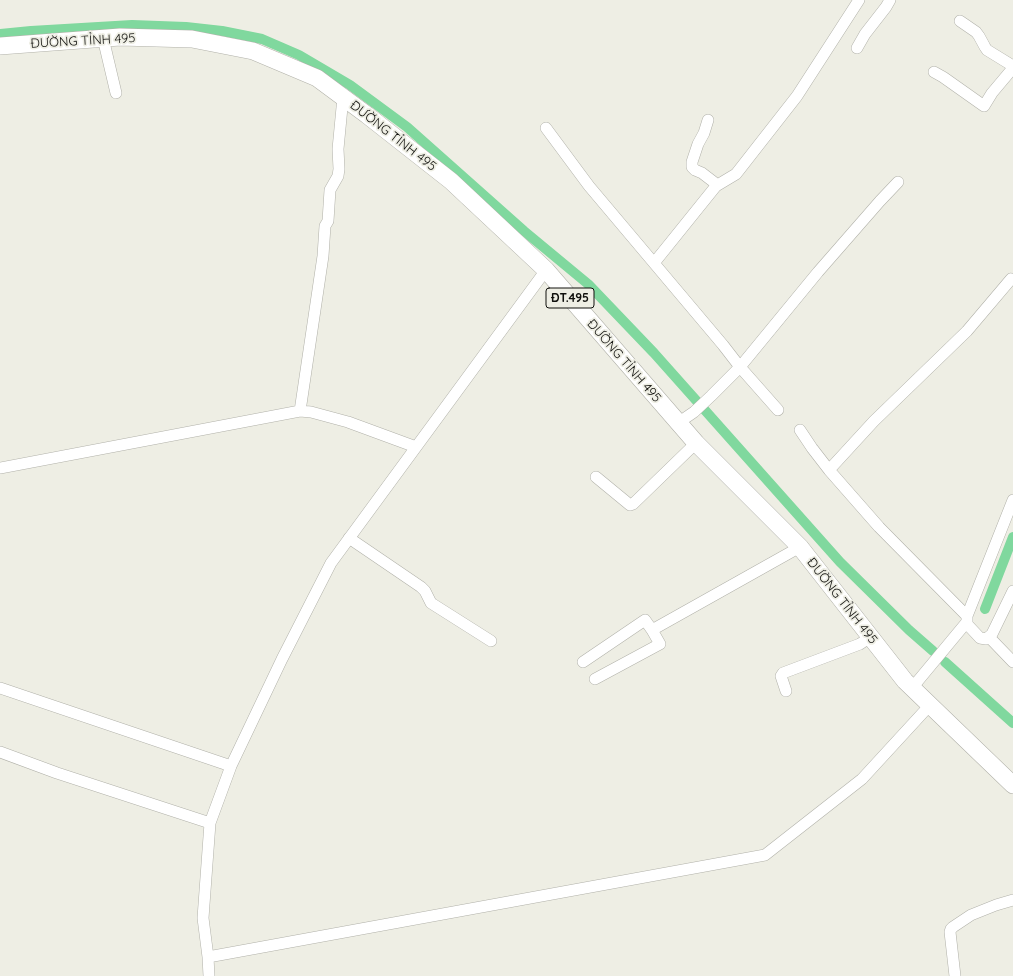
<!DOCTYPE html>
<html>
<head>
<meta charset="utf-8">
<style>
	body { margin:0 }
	canvas { display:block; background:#eeeee4 }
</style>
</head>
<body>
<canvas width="1013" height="976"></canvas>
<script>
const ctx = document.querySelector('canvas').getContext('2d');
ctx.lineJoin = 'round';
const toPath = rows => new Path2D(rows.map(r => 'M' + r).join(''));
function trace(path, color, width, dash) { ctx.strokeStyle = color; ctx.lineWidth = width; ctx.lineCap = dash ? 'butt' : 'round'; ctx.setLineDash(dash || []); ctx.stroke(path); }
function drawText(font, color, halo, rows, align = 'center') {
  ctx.font = font + ' Quicksand,sans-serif'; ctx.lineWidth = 3.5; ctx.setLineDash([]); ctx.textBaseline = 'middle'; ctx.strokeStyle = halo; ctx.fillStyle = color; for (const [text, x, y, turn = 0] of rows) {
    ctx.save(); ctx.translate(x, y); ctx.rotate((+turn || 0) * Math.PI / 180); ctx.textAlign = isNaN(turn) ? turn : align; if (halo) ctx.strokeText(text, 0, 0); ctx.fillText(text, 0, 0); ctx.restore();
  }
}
const canal = toPath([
	[0,34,31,31,132,25,186,27,222,31,262,39,299,55,350,85,407,127,524,231,588,284,654,353,840,562,909,630,933,651],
	[985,609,1013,537],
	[945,662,1013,723]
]);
const minor = toPath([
	[960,21,976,32,979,36,985,47,987,50,1013,66],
	[103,38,116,93],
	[857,48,865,34,886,7,890,0],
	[934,72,943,77,984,106,992,93,1013,68],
	[708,120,704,133,698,144,692,162,692,167,695,170,702,173,715,183,716,186],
	[546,128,589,186,723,345,740,367,778,410],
	[654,263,716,186,736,174,797,96,859,0],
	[546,270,331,563,282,659,231,766,210,823,203,918,208,957,765,855,862,779,930,705],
	[300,411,323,256,325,226,328,221,330,190,338,176,339,169,338,149,343,97],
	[678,423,694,412,711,396,740,367,818,272,880,201,898,182],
	[800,430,812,448,829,470,879,527,967,616],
	[0,468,300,411,311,412,348,422,416,447],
	[829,470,874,421,967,331,1011,279,1013,280],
	[596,477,630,505,633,504,696,443],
	[349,538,421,587,425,591,431,603,491,641],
	[967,623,967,616,1013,500],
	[652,630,800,547],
	[989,637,1013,662],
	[583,662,645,620,652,630,660,644,595,679],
	[0,688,231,766],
	[912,688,966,623,980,638,986,639,992,634,1013,591],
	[786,691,781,676,783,673,860,644,870,637],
	[0,752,57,773,210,823],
	[208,957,209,976],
	[955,976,950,932,951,929,953,927,971,915,996,905,1013,900]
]);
const primary = toPath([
	[0,46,120,37,192,39,253,51,317,78,367,115,451,181,546,270,696,443,800,547,905,681,1013,785]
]);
const shields = [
	[570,298,48]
];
const shieldNames = [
	["ĐT.495",570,298]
];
const streetNames = [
	["ĐƯỜNG TỈNH 495",83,41,-3],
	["ĐƯỜNG TỈNH 495",393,136,38],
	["ĐƯỜNG TỈNH 495",624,361,49],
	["ĐƯỜNG TỈNH 495",842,601,52]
];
trace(canal, '#80d89e', 10);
trace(minor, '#b1b1a9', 12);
trace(primary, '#b1b1a9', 18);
trace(minor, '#fff', 11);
trace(primary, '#fff', 17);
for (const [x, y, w] of shields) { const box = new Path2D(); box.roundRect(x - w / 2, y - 10, w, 20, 3); ctx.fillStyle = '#eeeee4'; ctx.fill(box); trace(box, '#10100d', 1); }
drawText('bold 12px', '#10100d', null, shieldNames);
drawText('13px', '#10100d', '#eeeee4', streetNames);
</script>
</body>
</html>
